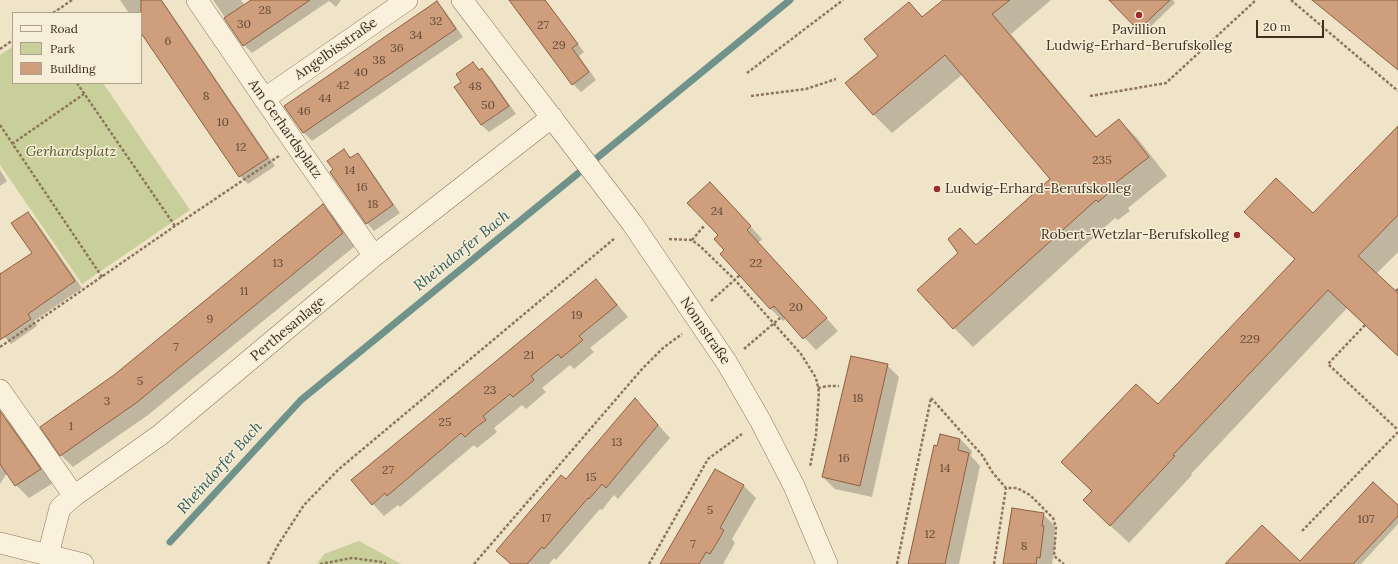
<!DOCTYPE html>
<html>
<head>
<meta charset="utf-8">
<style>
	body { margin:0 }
	#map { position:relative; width:1398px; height:564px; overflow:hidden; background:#f0e4c8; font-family:Lora,serif }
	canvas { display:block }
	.legend { position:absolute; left:12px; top:12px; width:130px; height:72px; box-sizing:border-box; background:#f7eed8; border:1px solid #ada18e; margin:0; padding:5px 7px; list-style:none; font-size:12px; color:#3d2e20 }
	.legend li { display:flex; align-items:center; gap:8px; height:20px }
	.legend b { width:20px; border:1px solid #ada18e }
	.scale { position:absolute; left:1256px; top:20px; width:68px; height:18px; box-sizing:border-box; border:2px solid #3d2e20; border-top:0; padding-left:5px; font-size:12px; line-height:14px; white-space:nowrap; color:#3d2e20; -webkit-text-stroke:3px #f7eed8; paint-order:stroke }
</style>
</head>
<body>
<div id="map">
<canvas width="1398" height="564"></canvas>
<ul class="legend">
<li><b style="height:5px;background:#faf1dc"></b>Road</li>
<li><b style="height:11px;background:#c9cf9b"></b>Park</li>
<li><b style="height:11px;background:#cf9f7d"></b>Building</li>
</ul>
<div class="scale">20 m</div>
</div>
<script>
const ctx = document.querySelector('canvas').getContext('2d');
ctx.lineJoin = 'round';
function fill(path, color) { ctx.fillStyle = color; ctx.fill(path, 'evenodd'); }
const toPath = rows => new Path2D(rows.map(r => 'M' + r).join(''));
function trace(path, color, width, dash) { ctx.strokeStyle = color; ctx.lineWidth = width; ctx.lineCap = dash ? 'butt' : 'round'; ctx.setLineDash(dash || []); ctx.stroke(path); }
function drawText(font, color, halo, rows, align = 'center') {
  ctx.font = font + ' Lora,serif'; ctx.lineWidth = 3; ctx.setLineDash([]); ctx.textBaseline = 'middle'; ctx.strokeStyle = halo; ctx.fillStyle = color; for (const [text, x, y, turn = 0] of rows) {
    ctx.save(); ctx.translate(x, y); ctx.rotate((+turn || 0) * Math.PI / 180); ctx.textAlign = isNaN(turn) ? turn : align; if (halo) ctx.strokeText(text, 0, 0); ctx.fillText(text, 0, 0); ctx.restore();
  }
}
const green = toPath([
	[13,46,13,83,103,83,190,210,82,284,0,165,0,55],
	[359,541,401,564,317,564,324,554]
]);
const shadow = toPath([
	[120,0,162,0,275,166,248,184,240,176,141,31,141,13,129,13],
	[213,0,241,0,245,6,253,0,341,0,336,7,329,1,252,53,244,45],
	[510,0,545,0,584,52,579,56,596,80,581,92,573,84],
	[945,0,1051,0,1011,34,1097,137,1119,120,1138,139,1167,176,1128,208,1130,211,1118,220,1115,218,973,347,954,328,959,254,976,246,1051,179,963,74,892,133,873,114,879,56,909,3,924,18],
	[1111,0,1173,0,1175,3,1143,34],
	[437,3,445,11,463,37,312,141,304,133,286,106],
	[473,63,480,70,482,69,490,77,516,114,489,132,481,125],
	[1398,133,1398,252,1376,274,1398,295,1398,356,1347,308,1191,474,1192,475,1129,543,1102,518,1092,492,1063,462,1158,406,1296,260,1263,230,1313,215],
	[344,151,352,158,357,154,365,162,400,213,374,231,367,223,335,169],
	[0,170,7,181,0,186],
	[722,195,762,239,758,243,838,331,816,350,786,318,783,321,771,309,721,254,725,250,719,236],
	[323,206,335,218,355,246,148,415,73,467,61,455,115,376],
	[28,213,35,220,82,288,34,321,37,326,11,344,0,332,0,272,2,274,33,253],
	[596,280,607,292,628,317,590,348,594,352,574,369,570,365,542,388,546,392,526,409,522,405,494,428,497,432,477,448,474,445,400,507,398,505,384,516,373,504],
	[887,365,899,377,872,497,835,489,823,477],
	[647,412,670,438,618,499,614,495,602,510,600,509,556,560,554,558,549,564,510,564,498,551,566,481],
	[4,417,17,430,53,483,29,498,16,485,7,473,0,484,0,420],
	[960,439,972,451,971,456,980,466,959,564,910,564,938,447],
	[716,470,744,486,756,498,732,539,735,543,723,564,661,564],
	[1373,483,1398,505,1398,524,1361,564,1227,564,1300,562],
	[1043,514,1055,526,1054,537,1056,539,1052,564,1004,564]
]);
const stream = toPath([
	[170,542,301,400,790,0]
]);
const building = toPath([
	[141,0,161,0,268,158,239,177,141,33,141,0],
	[251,0,310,0,243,46,224,18,251,0],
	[509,0,545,0,578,44,572,48,589,72,572,85,509,0],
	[943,0,1010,0,992,14,1096,137,1119,119,1149,157,1109,188,1111,191,1098,202,1096,200,953,329,917,290,958,253,948,239,960,228,976,245,1050,179,945,55,873,115,845,83,878,56,864,39,909,2,922,17,943,0],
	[1109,0,1170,0,1138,30,1109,0],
	[1312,0,1398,0,1398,70,1312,0],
	[437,1,456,29,303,133,284,106,437,1],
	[473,62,479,70,482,68,509,106,481,125,454,87,461,82,456,74,473,62],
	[1398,126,1398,215,1358,256,1398,293,1398,356,1328,290,1173,455,1175,456,1110,526,1083,500,1092,491,1061,462,1136,384,1158,404,1295,259,1244,212,1276,178,1313,213,1398,126],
	[344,149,350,158,358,153,393,205,366,224,330,172,333,169,327,161,344,149],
	[710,182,751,226,747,230,827,318,803,339,774,306,770,309,720,254,724,250,714,239,718,235,687,203,710,182],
	[323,204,343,233,136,403,60,456,40,427,114,375,323,204],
	[28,212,75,281,28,314,31,319,0,340,0,274,32,253,11,223,28,212],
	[596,279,617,305,579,336,583,340,561,358,558,354,531,376,534,380,513,397,510,394,483,416,486,420,475,428,465,437,461,433,387,496,385,493,372,505,351,480,596,279],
	[851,356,888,364,860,486,822,477,851,356],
	[635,398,658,425,606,488,602,484,589,499,588,498,544,549,542,547,527,564,511,564,496,551,561,475,566,479,635,398],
	[0,411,41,469,15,486,0,464,0,411],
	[940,434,960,439,958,450,969,453,945,564,908,564,934,445,937,446,940,434],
	[715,469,744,485,720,528,724,530,718,541,710,554,706,552,699,564,660,564,715,469],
	[1373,482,1398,505,1398,516,1353,564,1225,564,1262,525,1300,561,1373,482],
	[1012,508,1044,513,1042,526,1044,526,1040,558,1037,557,1036,564,1003,564,1012,508]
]);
const path = toPath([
	[1291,0,1398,91],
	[53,13,72,0],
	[0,49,13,40],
	[747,73,843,0],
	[77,83,175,226],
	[751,96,806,89,836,79],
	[1090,96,1166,83,1256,0],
	[0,125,102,277],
	[12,144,84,94],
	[669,239,692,240,701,247,735,280,801,354,816,378,819,392,816,435,810,467],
	[692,240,704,226],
	[1396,291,1398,289],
	[711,301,740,275],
	[1365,325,1328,364,1398,430],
	[0,347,175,226,279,156],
	[744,349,780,318],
	[818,388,827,386,839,386],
	[931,398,982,455,993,473,1006,488,1017,488,1030,495,1053,518,1056,527,1054,556,1064,564],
	[1302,531,1398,432],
	[268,564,278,545,304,505,339,469,615,238],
	[320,564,352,558,382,562,386,564],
	[474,564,642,369,663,348,682,334],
	[649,564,708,459,742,434],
	[897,564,931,398],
	[994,564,1006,488]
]);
const street = toPath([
	[197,0,296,145,374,256],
	[462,0,632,223,727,363,760,420,794,486,827,564],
	[264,99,407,0],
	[0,390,74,496],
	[0,543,83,564],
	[48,555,60,508,74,496,160,435,374,256,552,117]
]);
const markers = [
	[1139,15,4,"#9e2a2b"],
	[937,189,4,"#9e2a2b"],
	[1237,235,4,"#9e2a2b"]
];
const numberNames = [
	["28",265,11],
	["32",436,22],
	["30",244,25],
	["27",543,26],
	["34",416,36],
	["6",168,42],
	["29",559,46],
	["36",397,49],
	["38",379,61],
	["40",361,73],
	["42",343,86],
	["48",475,87],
	["8",206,97],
	["44",325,99],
	["50",488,106],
	["46",304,112],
	["10",223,123],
	["12",241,148],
	["235",1102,161],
	["14",350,171],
	["16",362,188],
	["18",373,205],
	["24",717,212],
	["13",278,264],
	["22",756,264],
	["11",244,292],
	["20",796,308],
	["19",577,316],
	["9",210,320],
	["229",1250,340],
	["7",176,348],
	["21",529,356],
	["5",140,382],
	["23",490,391],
	["18",858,399],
	["3",107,402],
	["25",445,423],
	["1",71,427],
	["13",617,443],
	["16",844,459],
	["14",945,469],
	["27",388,471],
	["15",591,478],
	["5",710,511],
	["17",546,519],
	["107",1366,520],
	["12",930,535],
	["7",693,545],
	["8",1024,547]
];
const poiNames = [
	["Pavillion",1139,30],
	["Ludwig-Erhard-Berufskolleg",1139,46],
	["Ludwig-Erhard-Berufskolleg",945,189,"left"],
	["Robert-Wetzlar-Berufskolleg",1229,235,"right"]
];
const streetNames = [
	["Angelbisstraße",336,49,-35],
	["Am Gerhardsplatz",285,129,55],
	["Perthesanlage",288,329,-40],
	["Nonnstraße",705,331,56]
];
const parkNames = [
	["Gerhardsplatz",71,152]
];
const waterNames = [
	["Rheindorfer Bach",462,251,-39],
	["Rheindorfer Bach",220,468,-48]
];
fill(green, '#c9cf9b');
fill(shadow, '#0003');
trace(stream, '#6f938a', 7);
fill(building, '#cf9f7d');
trace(building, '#8d5f41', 1);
trace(street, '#8d765c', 22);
trace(path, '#8d765c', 2.5, [3, 2]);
trace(street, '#faf1dc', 21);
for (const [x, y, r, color] of markers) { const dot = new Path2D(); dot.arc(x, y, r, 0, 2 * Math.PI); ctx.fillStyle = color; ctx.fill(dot); trace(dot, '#f7eed8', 1.5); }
drawText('12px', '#624a37', null, numberNames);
drawText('14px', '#3d2e20', '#f7eed8', poiNames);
drawText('14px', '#3d2e20', '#f7eed8', streetNames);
drawText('italic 14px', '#4d5a26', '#f7eed8', parkNames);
drawText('italic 15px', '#2f5d5a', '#f7eed8', waterNames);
</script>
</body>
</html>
